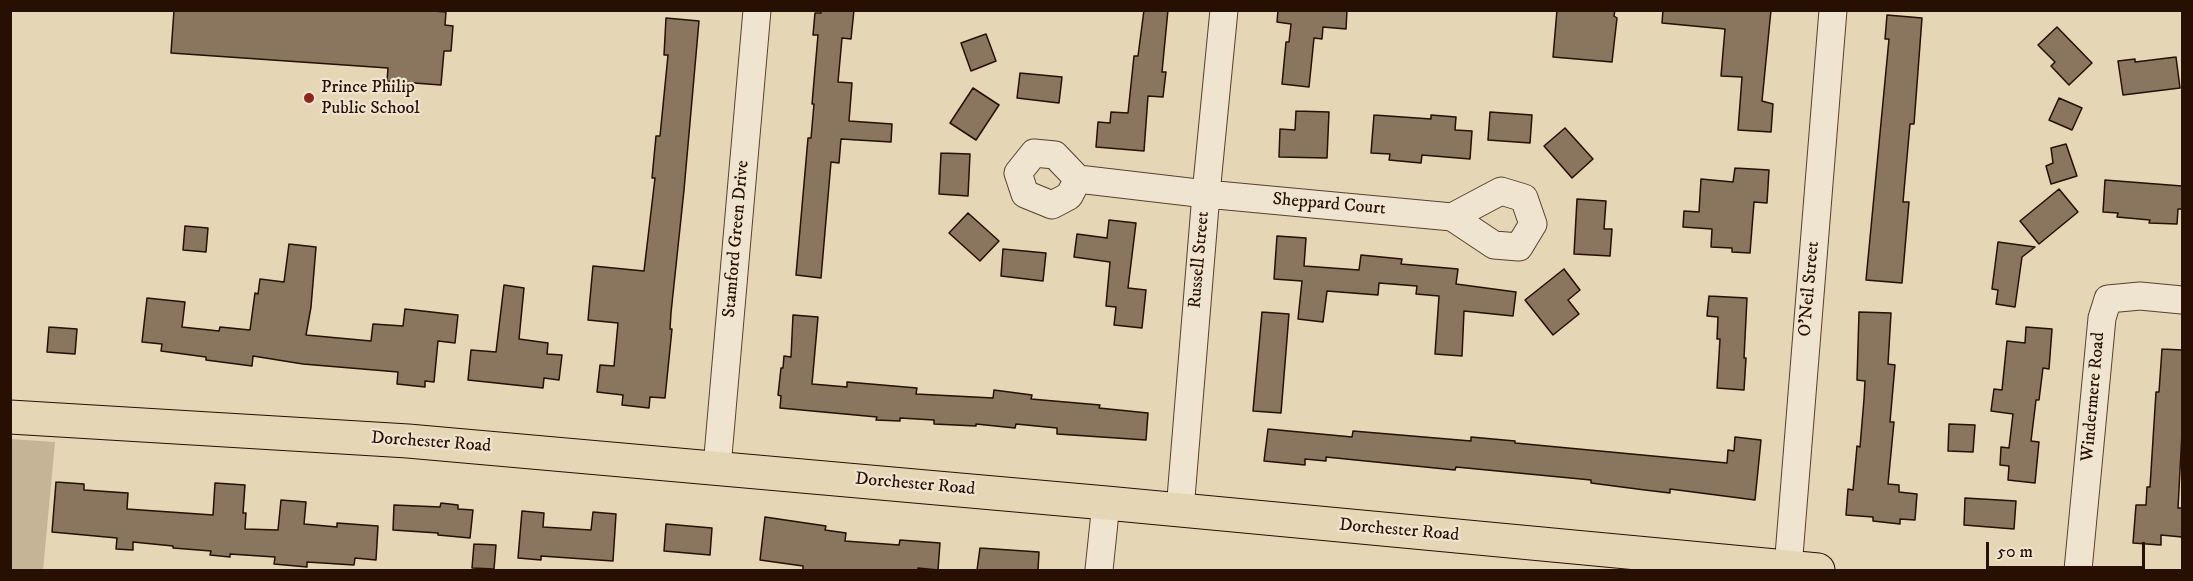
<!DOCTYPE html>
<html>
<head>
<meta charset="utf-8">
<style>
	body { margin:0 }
	#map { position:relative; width:2193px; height:581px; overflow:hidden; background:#e5d6b5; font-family:"IM FELL DW Pica",serif }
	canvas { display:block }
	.frame { position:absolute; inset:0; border:12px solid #270f01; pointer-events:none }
	.scale { position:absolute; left:1986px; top:542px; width:159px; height:27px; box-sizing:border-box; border:3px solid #270f01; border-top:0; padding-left:8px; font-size:18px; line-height:21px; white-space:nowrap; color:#270f01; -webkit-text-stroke:4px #eee4cf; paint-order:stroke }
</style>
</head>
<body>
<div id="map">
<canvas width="2193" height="581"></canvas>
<div class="frame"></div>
<div class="scale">50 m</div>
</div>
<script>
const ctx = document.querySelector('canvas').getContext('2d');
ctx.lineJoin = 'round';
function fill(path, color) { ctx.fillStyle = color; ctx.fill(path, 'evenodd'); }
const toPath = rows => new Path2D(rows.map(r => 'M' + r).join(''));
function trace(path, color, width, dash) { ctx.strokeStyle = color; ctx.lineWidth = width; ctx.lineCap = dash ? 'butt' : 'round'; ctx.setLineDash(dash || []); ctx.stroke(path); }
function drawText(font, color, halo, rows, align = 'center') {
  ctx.font = font + ' "IM FELL DW Pica",serif'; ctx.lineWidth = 4.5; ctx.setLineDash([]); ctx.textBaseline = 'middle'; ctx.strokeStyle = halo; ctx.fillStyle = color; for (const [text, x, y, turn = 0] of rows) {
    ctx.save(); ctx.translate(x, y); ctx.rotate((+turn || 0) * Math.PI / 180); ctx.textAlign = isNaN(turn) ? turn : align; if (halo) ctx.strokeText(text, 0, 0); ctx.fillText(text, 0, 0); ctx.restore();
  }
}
const green = toPath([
	[11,439,55,442,43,570,11,570]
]);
const building = toPath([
	[174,10,420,10,446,12,445,25,453,26,451,51,444,51,441,85,387,81,388,68,171,53,174,10],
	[821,10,854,10,851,39,842,38,838,82,852,83,849,121,892,124,891,142,841,139,839,163,831,162,821,278,796,275,808,138,811,138,814,104,812,104,818,35,813,35,815,13,821,13,821,10],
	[1144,10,1168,10,1162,72,1166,72,1163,97,1148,96,1144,151,1096,147,1098,122,1110,123,1111,112,1128,113,1134,56,1138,56,1144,10],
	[1278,10,1347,10,1346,29,1323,27,1322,39,1314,38,1309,87,1282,84,1286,42,1289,42,1291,24,1277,22,1278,10],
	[1557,10,1615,10,1614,16,1617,18,1612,62,1553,57,1557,10],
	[1663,10,1771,10,1762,101,1773,104,1771,132,1738,130,1742,77,1721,76,1725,29,1662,23,1663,10],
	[1887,15,1922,18,1914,124,1910,124,1903,202,1909,202,1902,283,1866,280,1889,39,1885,39,1887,15],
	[666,18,699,21,684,190,671,313,670,329,672,329,665,398,650,397,649,408,622,405,623,395,597,392,600,365,614,366,618,323,588,320,593,266,644,271,655,178,652,178,656,136,660,136,668,55,664,55,666,18],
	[2057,27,2092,63,2069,85,2051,66,2055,62,2038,45,2057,27],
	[986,34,996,61,971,71,961,43,986,34],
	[2176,57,2180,88,2123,95,2118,61,2135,59,2135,62,2176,57],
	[1020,73,1062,77,1059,103,1017,98,1020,73],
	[973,88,999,105,976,140,950,123,973,88],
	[2059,98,2082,108,2072,130,2049,120,2059,98],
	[1296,111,1329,112,1327,158,1279,157,1280,129,1295,130,1296,111],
	[1490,112,1532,115,1530,143,1488,140,1490,112],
	[1374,115,1431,119,1431,115,1456,117,1455,130,1472,131,1470,159,1422,155,1421,163,1389,160,1390,154,1371,153,1374,115],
	[1565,128,1593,159,1572,178,1544,146,1565,128],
	[2066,144,2077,176,2051,184,2046,166,2053,163,2051,148,2066,144],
	[941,153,970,154,968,196,939,194,941,153],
	[1735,168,1769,170,1767,203,1754,202,1750,253,1732,252,1732,248,1711,247,1712,229,1683,227,1684,211,1699,212,1701,179,1733,182,1735,168],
	[2105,180,2182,186,2182,209,2178,209,2177,224,2149,223,2150,220,2117,217,2118,213,2103,212,2105,180],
	[2059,189,2078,212,2039,244,2020,221,2059,189],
	[1577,199,1606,201,1604,229,1612,229,1610,256,1574,254,1577,199],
	[968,213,999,241,980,261,949,233,968,213],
	[1109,220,1136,223,1128,288,1146,290,1142,328,1114,325,1116,307,1106,306,1110,262,1074,257,1077,234,1107,238,1109,220],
	[185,226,208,228,206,252,183,250,185,226],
	[1277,236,1306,238,1304,266,1359,270,1361,255,1402,259,1401,264,1458,269,1456,284,1516,292,1513,316,1464,311,1462,356,1435,354,1439,296,1416,294,1417,286,1379,283,1378,295,1327,291,1323,322,1298,319,1302,281,1274,279,1277,236],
	[1998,242,2035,247,2022,257,2015,307,1996,304,1998,290,1992,289,1998,242],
	[289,244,316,247,311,307,306,335,371,341,373,324,403,326,405,309,458,315,455,343,438,341,434,382,425,381,425,387,397,384,398,372,303,364,253,356,252,366,206,360,206,357,161,351,162,344,142,342,147,298,185,302,182,327,219,331,220,327,250,330,255,293,258,294,260,279,284,282,289,244],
	[1003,249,1046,253,1043,281,1001,276,1003,249],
	[1564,269,1580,290,1568,300,1579,314,1553,335,1525,300,1564,269],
	[504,285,524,288,519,339,548,343,547,354,562,355,559,380,544,378,543,388,468,380,471,350,496,352,504,285],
	[1709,296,1747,298,1744,358,1746,358,1744,390,1717,388,1720,339,1717,339,1718,317,1707,316,1709,296],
	[1262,312,1289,314,1281,413,1253,411,1262,312],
	[1859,312,1891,313,1888,364,1895,365,1890,422,1894,422,1888,484,1899,485,1899,492,1917,494,1915,520,1900,519,1900,524,1873,521,1873,517,1846,515,1848,489,1853,490,1857,446,1860,447,1864,399,1865,381,1857,380,1859,312],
	[793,315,818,317,812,384,847,387,847,382,917,388,916,394,993,398,994,390,1032,395,1031,399,1100,405,1099,408,1148,413,1146,440,1057,434,1057,428,1016,424,1015,428,976,424,976,426,934,424,934,420,900,418,900,421,876,420,877,417,780,408,781,396,778,395,781,368,783,368,784,356,791,357,793,315],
	[49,327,77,329,75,354,47,352,49,327],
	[2026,327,2052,329,2049,369,2043,368,2039,400,2036,400,2031,441,2039,442,2035,483,2008,480,2009,466,2000,465,2001,447,2009,448,2013,414,1991,411,1994,389,2002,390,2007,341,2025,343,2026,327],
	[2162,349,2182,350,2182,433,2178,508,2182,508,2182,537,2161,535,2161,545,2133,543,2136,505,2146,505,2147,487,2150,487,2156,392,2159,392,2162,349],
	[1949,424,1975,425,1973,452,1948,451,1949,424],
	[1268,429,1352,437,1353,431,1471,441,1471,437,1515,441,1515,443,1727,463,1728,450,1734,451,1735,437,1761,440,1755,500,1670,489,1670,493,1645,490,1591,483,1591,480,1456,467,1455,470,1326,457,1326,461,1305,459,1305,465,1264,461,1268,429],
	[56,482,84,484,84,490,128,493,127,509,213,515,215,483,245,485,243,513,246,513,245,529,278,530,281,500,306,502,304,524,337,527,337,523,378,526,376,560,355,558,354,565,307,562,307,567,274,564,275,557,230,554,230,557,210,555,211,551,173,548,173,546,133,542,133,550,116,549,117,538,52,532,56,482],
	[1965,498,2016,501,2014,529,1964,525,1965,498],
	[441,503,458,505,458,509,473,510,470,538,438,535,438,533,393,530,394,505,440,507,441,503],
	[522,511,544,513,543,527,591,530,593,512,616,514,613,561,541,556,541,560,518,558,522,511],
	[765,517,826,526,825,530,846,533,845,541,899,545,900,540,940,543,938,570,918,568,918,570,803,570,803,566,760,560,765,517],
	[666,524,712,528,710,555,664,551,666,524],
	[474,544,496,545,494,569,472,568,474,544],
	[980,548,1039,552,1038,570,977,570,980,548]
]);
const minor = toPath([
	[1078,179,1069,196,1052,205,1025,194,1018,173,1034,153,1055,155,1078,179,1206,194,1452,217,1494,245,1519,247,1533,224,1524,198,1501,191,1452,217],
	[717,467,757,10],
	[1180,510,1206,194,1224,10],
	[1788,568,1833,10],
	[1099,570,1106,503],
	[2078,570,2102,318,2108,299,2140,296,2182,300]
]);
const major = toPath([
	[10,417,408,441,1106,503,1818,570]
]);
const markers = [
	[309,98,6,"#8f2418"]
];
const poiNames = [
	["Prince Philip",321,88],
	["Public School",321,109]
];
const streetNames = [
	["Sheppard Court",1329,205,5],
	["Stamford Green Drive",737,239,-85],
	["Russell Street",1200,260,-85],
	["O'Neil Street",1810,289,-85],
	["Windermere Road",2094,397,-85],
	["Dorchester Road",431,443,4],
	["Dorchester Road",915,485,5],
	["Dorchester Road",1399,531,5]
];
fill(green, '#c5b496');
fill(building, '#8a765f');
trace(building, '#270f01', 1.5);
trace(minor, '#56412e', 29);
trace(major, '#270f01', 35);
trace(minor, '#eee4cf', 27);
trace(major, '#e5d6b5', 33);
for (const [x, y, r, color] of markers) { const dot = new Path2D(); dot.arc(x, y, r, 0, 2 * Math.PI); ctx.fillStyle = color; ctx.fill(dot); trace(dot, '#eee4cf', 2); }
drawText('18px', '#270f01', '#eee4cf', poiNames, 'left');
drawText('18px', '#270f01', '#eee4cf', streetNames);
</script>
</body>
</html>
